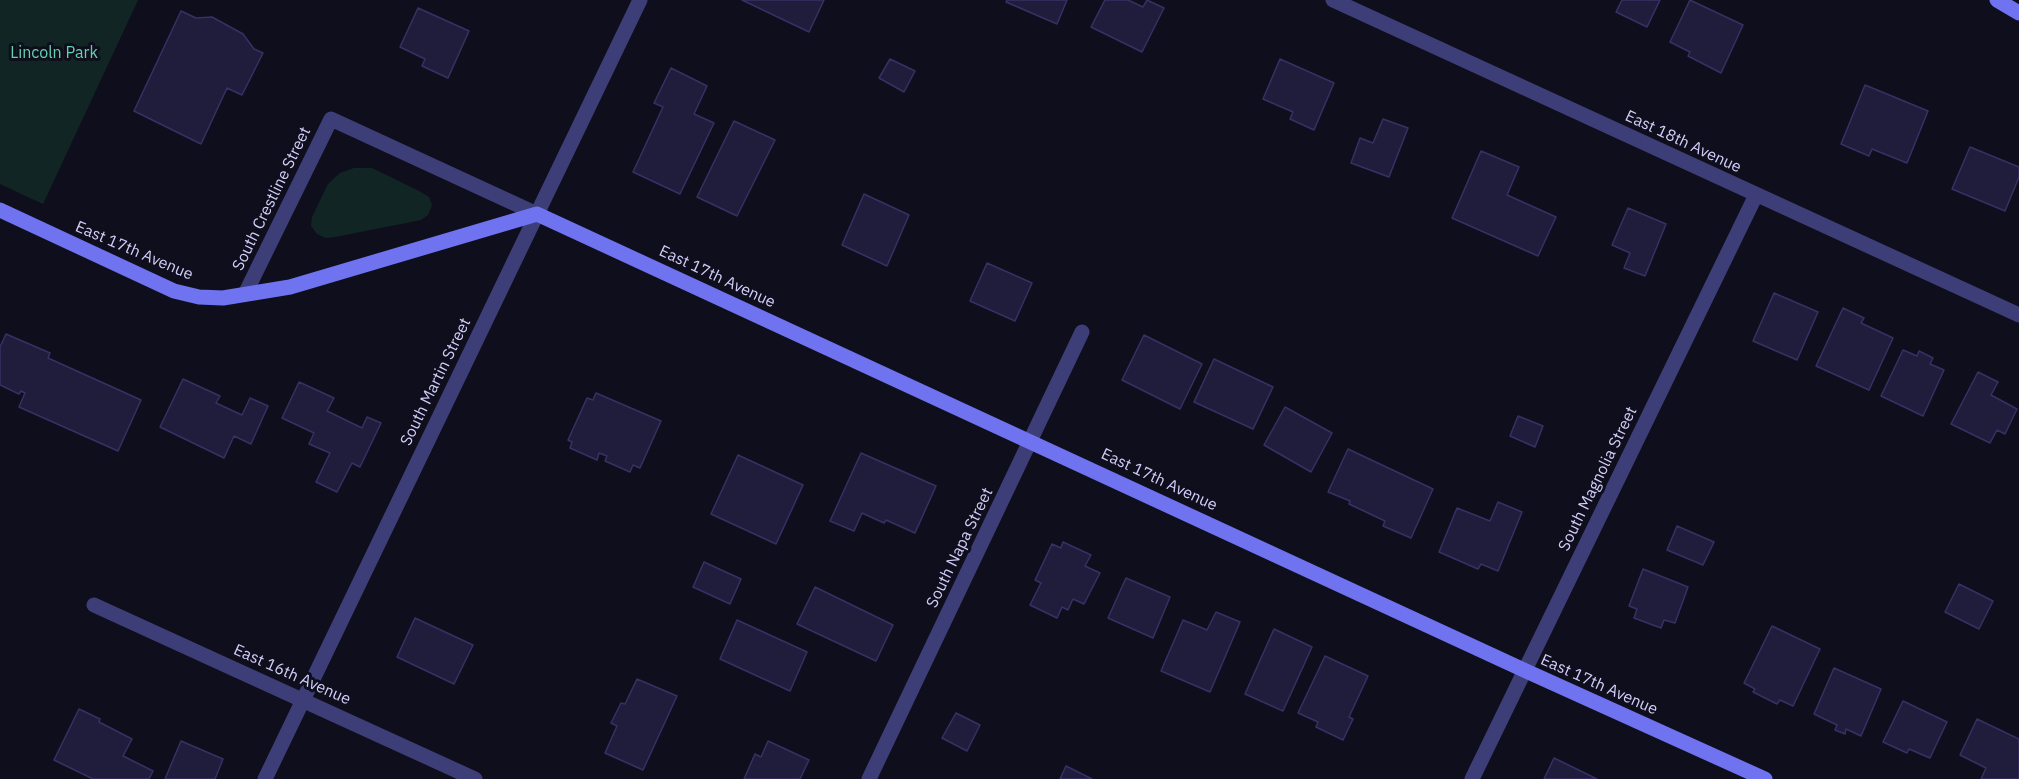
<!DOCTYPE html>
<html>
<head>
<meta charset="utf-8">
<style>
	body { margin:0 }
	canvas { display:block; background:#0f0e1c }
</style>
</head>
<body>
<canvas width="2019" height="779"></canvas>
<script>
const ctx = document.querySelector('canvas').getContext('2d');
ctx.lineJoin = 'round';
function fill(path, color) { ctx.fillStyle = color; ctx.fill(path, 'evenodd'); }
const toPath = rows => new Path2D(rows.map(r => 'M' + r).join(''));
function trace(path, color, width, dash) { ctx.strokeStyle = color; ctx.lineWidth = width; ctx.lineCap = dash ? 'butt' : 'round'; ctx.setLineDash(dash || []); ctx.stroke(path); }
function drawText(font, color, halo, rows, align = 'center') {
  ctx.font = font + ' "IBM Plex Sans",sans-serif'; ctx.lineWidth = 6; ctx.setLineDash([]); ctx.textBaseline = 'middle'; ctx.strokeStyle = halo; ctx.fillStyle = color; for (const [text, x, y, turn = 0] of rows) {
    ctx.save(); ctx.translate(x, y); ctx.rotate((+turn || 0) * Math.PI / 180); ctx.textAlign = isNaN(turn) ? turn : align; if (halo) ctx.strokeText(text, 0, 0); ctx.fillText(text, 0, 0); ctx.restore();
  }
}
const green = toPath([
	[0,0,138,0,43,204,0,184],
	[354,168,372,168,419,191,429,197,432,205,428,215,421,220,335,237,326,238,317,234,311,226,312,217,328,184,340,173]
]);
const building = toPath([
	[742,0,824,0,809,32,742,0],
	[1007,0,1067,0,1057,24,1006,2,1007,0],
	[1105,0,1128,0,1143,7,1147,0,1164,8,1142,52,1091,27,1105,0],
	[1622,0,1660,0,1647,27,1616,12,1622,0],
	[1690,0,1743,25,1721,73,1688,56,1690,52,1670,42,1690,0],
	[418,8,469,31,448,78,422,66,425,59,400,47,418,8],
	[181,11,196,18,212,17,243,34,254,49,263,53,242,95,227,88,201,144,134,111,181,11],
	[890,59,915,71,904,92,879,78,890,59],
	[1280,59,1334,83,1314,130,1290,119,1293,112,1263,99,1280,59],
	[671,68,707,86,694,114,714,123,680,194,633,172,663,107,654,103,671,68],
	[1865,85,1928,111,1907,163,1872,149,1869,156,1841,144,1865,85],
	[1383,119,1408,128,1389,177,1351,163,1360,138,1373,143,1383,119],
	[734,121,775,140,737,216,697,197,734,121],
	[1970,147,2019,167,2019,177,2005,211,1952,189,1970,147],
	[1481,151,1519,167,1507,195,1556,217,1538,256,1452,218,1481,151],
	[864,194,909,215,887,266,842,245,864,194],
	[1628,208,1666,224,1645,276,1624,268,1630,253,1612,245,1628,208],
	[987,263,1032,283,1015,321,970,301,987,263],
	[1774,293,1818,312,1797,360,1753,341,1774,293],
	[1843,308,1864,318,1861,323,1893,338,1869,390,1816,366,1843,308],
	[6,334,50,353,48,358,141,400,118,451,19,407,25,393,21,391,19,394,0,385,0,347,6,334],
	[1144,335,1202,364,1180,409,1122,380,1144,335],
	[1903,350,1917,356,1919,351,1933,358,1930,364,1944,370,1923,416,1881,396,1903,350],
	[1214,359,1273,387,1253,429,1194,402,1214,359],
	[1978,372,1998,382,1991,395,2017,409,2005,434,1997,430,1990,443,1951,424,1978,372],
	[183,379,220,396,216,403,242,415,250,398,268,406,251,444,234,436,224,458,160,427,183,379],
	[299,382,334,398,327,411,362,428,367,417,381,423,360,467,352,463,337,492,316,482,330,453,309,444,314,433,282,418,299,382],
	[596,393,661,421,640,468,633,465,630,472,605,461,607,456,599,453,597,460,570,448,572,442,568,440,587,398,593,400,596,393],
	[1285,407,1332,433,1311,472,1264,445,1285,407],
	[1518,416,1543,426,1535,447,1510,436,1518,416],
	[1348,449,1433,489,1411,538,1383,526,1385,521,1349,504,1350,501,1328,492,1348,449],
	[861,453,936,486,915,533,886,520,884,523,862,513,854,531,830,521,861,453],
	[738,455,803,485,776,544,711,514,738,455],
	[1498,502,1522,512,1498,571,1481,564,1478,569,1439,552,1457,508,1490,521,1498,502],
	[1677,526,1714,542,1703,565,1667,550,1677,526],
	[1063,542,1091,555,1085,566,1100,573,1084,604,1073,599,1068,610,1062,607,1057,618,1030,605,1041,583,1035,580,1052,544,1061,548,1063,542],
	[704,562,741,579,730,604,693,587,704,562],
	[1643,569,1688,587,1675,623,1664,620,1661,628,1634,618,1637,609,1629,606,1643,569],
	[1126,578,1170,597,1153,638,1108,618,1126,578],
	[1959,584,1993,601,1979,629,1945,612,1959,584],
	[815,587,893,625,876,661,797,624,815,587],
	[1216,612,1240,622,1210,692,1161,671,1183,620,1207,630,1216,612],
	[415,618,473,645,454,684,397,657,415,618],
	[737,620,807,652,790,691,720,659,737,620],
	[1772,626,1820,649,1793,706,1780,700,1777,704,1753,692,1755,689,1744,683,1772,626],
	[1274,629,1312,647,1283,711,1245,694,1274,629],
	[1325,656,1368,676,1349,717,1353,719,1343,740,1316,727,1318,722,1298,713,1325,656],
	[1834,668,1881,689,1861,736,1846,729,1845,734,1835,730,1837,725,1814,714,1834,668],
	[637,679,677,696,643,770,605,753,617,726,611,723,621,703,625,704,637,679],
	[1903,701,1947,722,1930,758,1909,749,1907,753,1883,742,1903,701],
	[79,709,100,719,99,722,132,739,123,756,153,771,149,779,93,779,54,760,79,709],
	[956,713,980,725,967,751,942,738,956,713],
	[1977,719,2019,739,2019,779,1981,779,1986,768,1960,755,1977,719],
	[181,741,223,759,215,779,165,779,181,741],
	[768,741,809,760,800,779,744,779,755,754,761,757,768,741],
	[1554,758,1597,779,1544,779,1554,758],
	[1066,766,1092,779,1060,779,1066,766]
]);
const street = toPath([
	[1333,0,2019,315],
	[245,294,331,119,537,214],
	[94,605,475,779],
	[265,779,640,0],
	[869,779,1082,332],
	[1472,779,1756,195]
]);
const secondary = toPath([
	[1997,0,2019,13],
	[0,210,174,291,199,297,223,298,290,287,537,214,1526,671,1765,779]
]);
const parkNames = [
	["Lincoln Park",54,53]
];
const streetNames = [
	["East 18th Avenue",1683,142,25],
	["South Crestline Street",272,199,-64],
	["East 17th Avenue",134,251,23],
	["East 17th Avenue",717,277,25],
	["South Martin Street",436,382,-64],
	["South Magnolia Street",1598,479,-64],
	["East 17th Avenue",1159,480,25],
	["South Napa Street",960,548,-64],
	["East 16th Avenue",292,675,24],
	["East 17th Avenue",1599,685,24]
];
fill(green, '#112624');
fill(building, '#201c3b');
trace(building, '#383065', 1.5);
trace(street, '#3d3e77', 15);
trace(secondary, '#6f73f0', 15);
drawText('16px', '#63d1b0', '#0f0e1c', parkNames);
drawText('16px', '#d1cefa', '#0f0e1c', streetNames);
</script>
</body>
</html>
